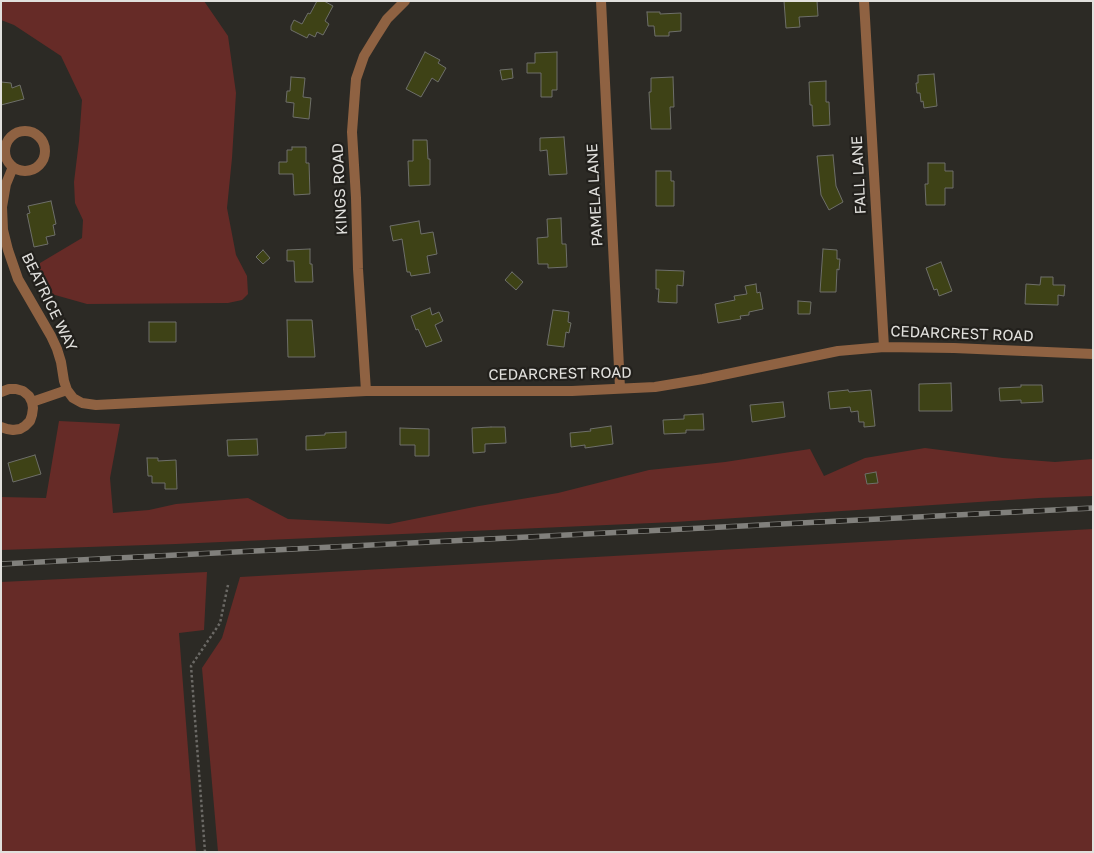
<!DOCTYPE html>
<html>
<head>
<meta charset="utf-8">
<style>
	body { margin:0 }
	#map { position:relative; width:1094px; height:853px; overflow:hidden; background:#2c2a25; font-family:"Golos Text",sans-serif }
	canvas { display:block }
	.frame { position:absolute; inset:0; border:2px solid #e1e0dd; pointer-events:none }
</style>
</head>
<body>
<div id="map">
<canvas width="1094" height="853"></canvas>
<div class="frame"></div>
</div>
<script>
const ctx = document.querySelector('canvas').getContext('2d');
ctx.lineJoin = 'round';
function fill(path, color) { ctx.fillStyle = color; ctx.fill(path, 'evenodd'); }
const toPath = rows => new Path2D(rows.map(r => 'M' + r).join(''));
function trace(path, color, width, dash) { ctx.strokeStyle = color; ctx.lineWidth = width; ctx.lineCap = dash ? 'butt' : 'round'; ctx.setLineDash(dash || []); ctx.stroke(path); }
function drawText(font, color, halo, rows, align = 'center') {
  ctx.font = font + ' "Golos Text",sans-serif'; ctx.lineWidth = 4.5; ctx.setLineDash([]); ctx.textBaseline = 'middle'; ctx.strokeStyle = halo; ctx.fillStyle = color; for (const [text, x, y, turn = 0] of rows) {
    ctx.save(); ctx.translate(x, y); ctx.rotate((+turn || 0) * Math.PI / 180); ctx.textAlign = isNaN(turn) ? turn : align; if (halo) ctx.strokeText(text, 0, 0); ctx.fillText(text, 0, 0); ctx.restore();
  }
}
const green = toPath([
	[1,1,204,1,228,36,236,93,232,158,227,208,236,255,247,276,248,294,242,300,228,303,87,304,48,293,39,278,40,263,82,238,83,220,75,203,74,182,79,141,82,100,61,56,14,25,1,20],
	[59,421,120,424,110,478,113,513,149,510,176,504,248,498,288,519,389,524,479,506,558,493,649,470,725,462,810,449,824,476,865,458,925,448,1003,458,1055,462,1093,459,1093,496,1039,498,675,522,176,544,1,550,1,497,46,498],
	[1093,529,1093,852,218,852,202,668,222,638,240,577],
	[207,572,204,630,179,633,196,852,1,852,1,582]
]);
const building = toPath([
	[317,1,324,1,333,6,325,21,329,24,323,35,317,32,315,37,309,34,307,38,291,30,291,26,294,20,302,24,308,13,310,14,317,1],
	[784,1,817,1,818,16,799,17,800,27,786,28,784,1],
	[647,12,660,12,660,14,681,13,681,31,669,32,669,36,655,36,654,26,648,26,647,12],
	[425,52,440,60,438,63,446,68,438,82,432,78,421,97,406,89,425,52],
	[557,52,557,90,552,90,552,97,541,97,541,73,527,73,527,63,535,63,535,53,557,52],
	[512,69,513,78,502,80,500,70,512,69],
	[934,74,937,106,924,108,923,101,921,102,920,93,917,93,916,83,918,83,918,75,934,74],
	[291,77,305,78,303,97,311,98,309,119,293,117,294,103,286,102,287,91,290,91,291,77],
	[673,77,674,107,670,107,671,129,651,129,649,92,651,92,651,78,673,77],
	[826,81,826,102,829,102,830,125,813,126,812,105,810,105,809,82,826,81],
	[1,82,11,83,12,88,20,85,24,99,1,105,1,82],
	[564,137,567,174,549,175,547,150,540,151,540,138,564,137],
	[413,140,427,140,428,159,430,159,430,185,409,186,408,161,413,161,413,140],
	[292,147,306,147,306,163,309,163,310,194,294,195,293,174,279,174,279,162,287,162,287,150,292,150,292,147],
	[833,155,836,186,843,202,829,210,821,195,817,156,833,155],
	[928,163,945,163,945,171,953,171,953,188,945,188,945,205,926,205,925,184,928,184,928,163],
	[656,171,671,171,671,181,674,181,674,206,656,206,656,171],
	[51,201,56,224,53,225,55,235,46,237,48,244,34,247,27,214,30,213,28,206,51,201],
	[561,218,562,244,566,244,567,267,548,268,548,264,538,264,537,238,548,237,547,219,561,218],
	[419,221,421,234,433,232,437,254,427,256,430,273,411,276,410,272,407,272,402,239,393,241,390,226,419,221],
	[310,249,310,264,312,264,313,282,295,282,294,261,287,261,287,250,310,249],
	[823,249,837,250,837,259,840,259,839,270,837,269,836,292,820,292,823,249],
	[263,250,270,258,263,264,256,257,263,250],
	[941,262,952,291,939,296,937,289,934,290,926,268,941,262],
	[656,270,684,271,683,286,677,285,677,303,658,302,659,289,656,289,656,270],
	[512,272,523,282,516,290,505,280,512,272],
	[1041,277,1053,277,1053,285,1065,285,1064,296,1058,295,1058,305,1025,304,1026,284,1040,285,1041,277],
	[756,284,757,293,760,292,763,309,749,312,749,315,740,316,741,319,718,323,715,304,735,300,734,296,747,294,745,286,756,284],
	[798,301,811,302,810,314,798,314,798,301],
	[430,308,432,315,439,312,443,321,435,325,442,341,426,347,418,329,416,330,411,316,430,308],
	[553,310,569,312,568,322,571,323,569,333,566,332,564,347,547,345,553,310],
	[287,320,312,320,315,357,288,357,287,320],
	[149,322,176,322,176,342,149,342,149,322],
	[951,383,952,411,919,411,919,384,951,383],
	[1021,385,1042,385,1043,402,1021,403,1021,400,1000,401,999,388,1021,387,1021,385],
	[848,390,849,392,871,390,875,426,864,427,864,422,859,422,858,411,851,412,850,407,830,409,828,392,848,390],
	[783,402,785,417,752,422,750,405,783,402],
	[703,414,704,430,686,430,686,433,664,434,663,420,684,419,684,415,703,414],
	[611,426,613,444,585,448,585,445,571,447,570,433,591,431,590,429,611,426],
	[491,427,505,427,506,443,485,444,485,452,473,453,472,428,491,427],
	[400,428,429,429,429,456,415,456,415,445,400,445,400,428],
	[346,432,346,448,306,450,306,436,325,435,325,433,346,432],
	[257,439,258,455,228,456,227,440,257,439],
	[35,455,41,474,13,482,8,463,35,455],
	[147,458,158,458,158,461,176,460,177,489,165,489,165,483,152,483,152,476,148,476,147,458],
	[876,472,878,483,867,484,865,474,876,472]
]);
const path = toPath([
	[205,852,191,666,220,623,228,585]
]);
const minor = toPath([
	[601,1,620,388],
	[864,1,884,347],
	'5 151a20 20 0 1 1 40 0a20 20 0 1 1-40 0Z',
	[13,167,6,184,2,207,3,230,8,250,18,279,51,336,57,349,61,362,64,381,67,390,73,398,82,403,96,405,366,391,572,391,655,387,703,379,838,351,884,347,954,348,1093,354],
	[366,391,358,269,356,198,352,132,356,79,364,56,375,38,387,19,405,1],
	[1,392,9,389,16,389,23,391,29,396,32,402,33,408,32,415,30,421,25,426,20,429,13,430,7,429,1,427],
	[32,402,67,390]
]);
const rail = toPath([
	[1,564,1093,508]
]);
const streetNames = [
	["FALL LANE",859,175,-93],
	["KINGS ROAD",340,189,-93],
	["PAMELA LANE",595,195,-93],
	["BEATRICE WAY",49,302,64],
	["CEDARCREST ROAD",962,334,2],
	["CEDARCREST ROAD",560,374,-1]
];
fill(green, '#662b27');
fill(building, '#3e4216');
trace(building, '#6e6f6a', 1);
trace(path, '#6b6965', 2.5, [2.5, 2.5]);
trace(minor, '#8f6242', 10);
trace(rail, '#81807c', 5.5);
trace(rail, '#22201c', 4, [11]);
drawText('15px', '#e1e0dd', '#22201c', streetNames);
</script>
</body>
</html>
